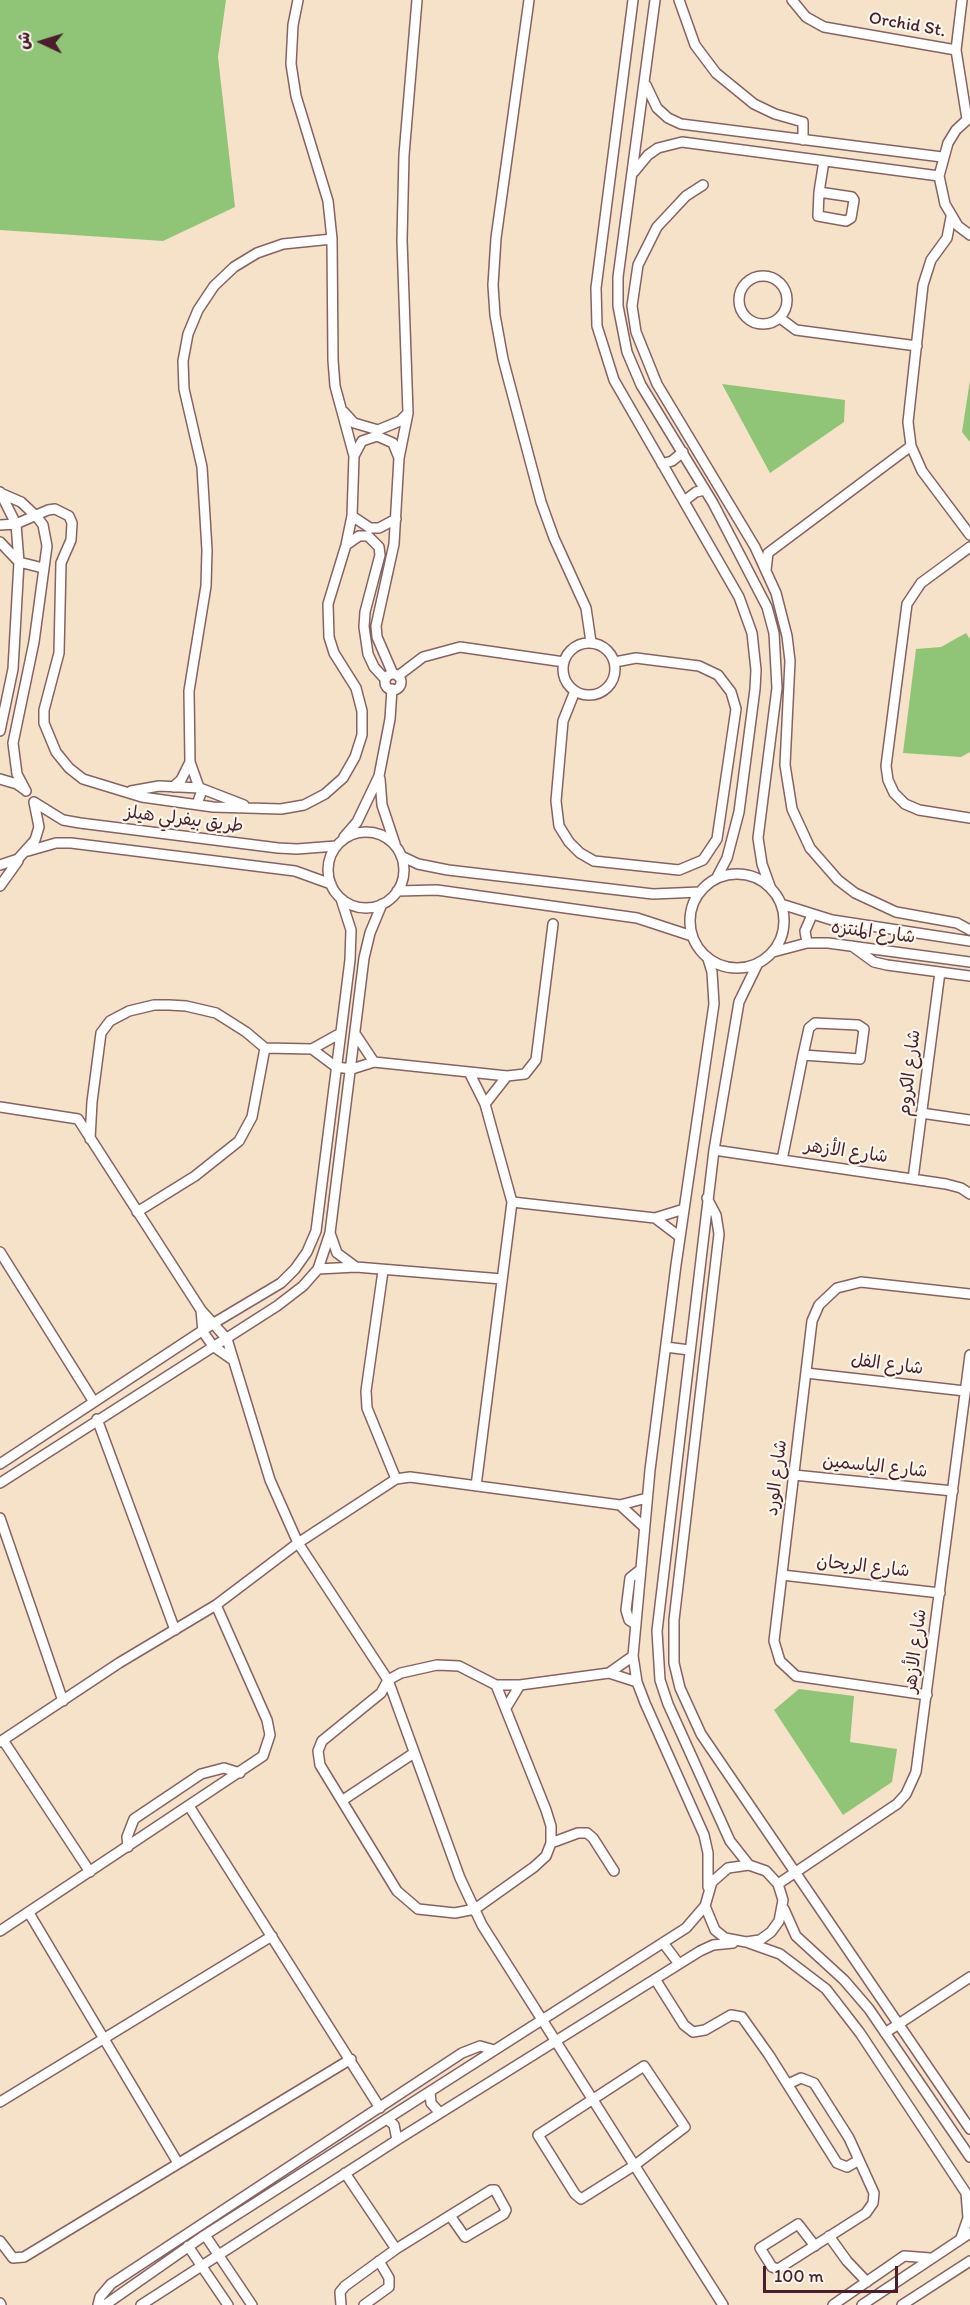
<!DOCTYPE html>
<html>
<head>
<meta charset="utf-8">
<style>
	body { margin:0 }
	#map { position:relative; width:970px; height:2305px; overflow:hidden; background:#f5e2c8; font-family:Itim,"Playpen Sans Arabic",sans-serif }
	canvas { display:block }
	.north { position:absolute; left:12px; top:12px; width:60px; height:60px; -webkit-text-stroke:4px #fbf7ec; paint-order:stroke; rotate:274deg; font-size:16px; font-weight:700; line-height:24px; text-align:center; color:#4a1f2b }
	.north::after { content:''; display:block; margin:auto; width:21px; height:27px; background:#4a1f2b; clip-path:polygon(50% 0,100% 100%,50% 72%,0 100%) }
	.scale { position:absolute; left:763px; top:2266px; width:135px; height:27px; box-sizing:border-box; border:3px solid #4a1f2b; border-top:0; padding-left:8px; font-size:18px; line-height:21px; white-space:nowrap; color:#4a1f2b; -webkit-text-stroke:4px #fbf7ec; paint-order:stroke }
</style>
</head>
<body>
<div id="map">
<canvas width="970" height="2305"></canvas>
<div class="north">ش</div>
<div class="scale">100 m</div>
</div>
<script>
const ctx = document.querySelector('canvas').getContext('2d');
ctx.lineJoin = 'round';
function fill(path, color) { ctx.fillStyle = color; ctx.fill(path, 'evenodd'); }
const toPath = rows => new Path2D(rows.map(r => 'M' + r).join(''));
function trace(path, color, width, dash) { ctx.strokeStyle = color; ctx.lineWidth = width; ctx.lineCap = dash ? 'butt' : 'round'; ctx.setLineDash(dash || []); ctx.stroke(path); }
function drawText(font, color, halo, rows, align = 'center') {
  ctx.font = font + ' Itim,"Playpen Sans Arabic",sans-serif'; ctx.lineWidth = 4.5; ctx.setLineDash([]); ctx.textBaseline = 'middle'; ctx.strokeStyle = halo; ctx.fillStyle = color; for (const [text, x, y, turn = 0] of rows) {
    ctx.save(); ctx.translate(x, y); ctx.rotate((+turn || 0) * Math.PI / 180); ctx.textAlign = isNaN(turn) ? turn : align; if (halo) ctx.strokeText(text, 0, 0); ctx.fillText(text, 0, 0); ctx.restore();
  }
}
const green = toPath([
	[0,0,226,0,218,57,235,207,163,241,0,230],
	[970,380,970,442,962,432],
	[722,384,845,400,844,422,770,473],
	[966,633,970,639,970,752,961,757,903,753,916,649,941,647],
	[799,1689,854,1696,850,1742,897,1749,892,1782,843,1815,774,1710]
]);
const minor = toPath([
	[529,0,496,238,493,285,495,315,503,359,541,502,554,538,586,608,591,642],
	[633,0,596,288,597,326,614,380,739,597,752,633,756,670,755,689,739,812,727,858,716,879],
	[655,0,618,277,618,306,627,352,641,385,713,503,767,607,774,633,777,688,758,838,762,864,771,889],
	[679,0,695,45,716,73,754,104,775,114,803,122,803,140],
	[792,0,806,17,824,27,956,50],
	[962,0,956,50,967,119],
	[646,85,657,108,668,118,681,124,942,157],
	[970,117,956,130,948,143,939,176,945,204,958,226,970,235],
	[634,172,648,155,658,148,682,142,939,176],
	[703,185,686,196,657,227,638,265,632,306,636,332,657,384,755,547,776,593,787,636,790,661,785,765,792,809,810,848,838,880,855,893,896,912,957,923,970,930],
	[819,192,852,197,854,200,851,218,846,221,818,216,819,192],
	[819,192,824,161],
	[951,217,947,238,931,260,923,285,908,422,911,446,922,471,970,535],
	'739 300a24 24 0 1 1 48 0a24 24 0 1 1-48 0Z',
	[780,318,796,330,917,346],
	[344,412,354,423,378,430,400,421,408,413],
	[354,456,362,441,377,436,393,443,399,458],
	[662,464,672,461,683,452],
	[0,492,16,524,19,562,13,669,0,731],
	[0,493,21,502,37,517,43,525,47,546,34,642,13,743,17,774,26,791],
	[684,501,696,492,705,490],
	[352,516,370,528,379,528,396,519],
	[0,525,16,524,48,510,55,509,69,516,72,523,71,540,61,563,59,653,44,710,44,723,56,752,69,768,83,779,142,797,213,807,281,809,304,805,325,794,343,778,355,757,362,735,362,711,356,688,334,653,329,637,328,604,346,545,352,516,354,456,335,386,333,360,332,239,328,201,296,96,291,64,293,25,298,0],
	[0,542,19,562,43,568],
	[346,545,359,536,368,536,379,547,380,555,365,612,364,627,368,654,374,667,385,679],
	[970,547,921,583,907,604,886,766,888,780,894,793,905,804,919,810,970,818],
	[766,570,768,553,911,446],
	'563 669a26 26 0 1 1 52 0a26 26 0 1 1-52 0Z',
	[393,674,377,637,376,626,394,544,399,458,408,413,402,240,404,155,417,0],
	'385 682a8 8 0 1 1 16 0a8 8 0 1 1-16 0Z',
	[398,676,423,657,460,647,564,662],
	[575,691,563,721,556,801,559,826,569,842,580,853,594,861,679,870,703,860,717,839,736,709,731,692,718,675,699,666,636,658,615,662],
	[0,779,17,784,24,789],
	[380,779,382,805,395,844],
	[173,787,181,780,190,762],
	[131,791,159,786,200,788,244,805],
	[34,802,63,820,80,823,278,848,297,849,336,846],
	[197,804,201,793,190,762,189,691,206,586,207,550,202,467,184,389,183,361,188,334,198,310,214,286,234,267,257,253,283,244,332,239],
	'328 870a38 38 0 1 1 76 0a38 38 0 1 1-76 0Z',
	[344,837,357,822,379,776,390,719,392,689],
	[28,851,56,843,71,843,295,871,331,884],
	[401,856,418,864,448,870,653,894,700,892],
	[0,865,18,859,35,840,39,827,34,802],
	'690 921a47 47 0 1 1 94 0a47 47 0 1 1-94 0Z',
	[0,886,18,861],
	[397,891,437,890,637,918,692,936],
	[781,904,832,920,970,941],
	[807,943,805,931,812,915],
	[852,946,874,962,887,965,970,976],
	[773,952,807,943,828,943,970,962],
	[356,1035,374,1062],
	[312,1049,336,1067,352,1069,374,1062,507,1076,525,1074,536,1060,553,924],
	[469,1072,485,1104,512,1202,476,1486],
	[485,1104,507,1076],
	[0,1107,78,1119,201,1310,227,1339,270,1480,298,1543,388,1680,381,1693,322,1741,318,1751,320,1765,397,1891,418,1909,455,1913,475,1909,534,1867,546,1856,551,1843,551,1826,546,1810,496,1685],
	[921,1113,970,1120],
	[90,1139,92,1102,101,1033,110,1021,129,1011,154,1005,169,1005,186,1006,216,1013,246,1032,265,1048,312,1049,339,1034],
	[714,1150,946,1184,961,1188,970,1194],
	[782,1160,803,1055,860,1059,864,1029,858,1025,815,1023,809,1028,803,1055],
	[913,1179,940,972],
	[707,1198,716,1215,719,1234,674,1620,674,1663,680,1688,701,1734,970,2129],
	[512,1202,655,1218,684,1209],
	[137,1212,195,1176,239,1141,252,1117,265,1048],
	[655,1218,680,1237],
	[330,1233,337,1253,356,1267],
	[0,1252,94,1402],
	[318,1269,356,1267,502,1279],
	[383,1271,366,1391,367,1408,396,1479],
	[201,1310,203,1332,213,1346,233,1360],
	[666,1347,689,1350],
	[806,1373,965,1391],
	[97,1419,175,1630],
	[0,1464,214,1323,281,1283,295,1269,307,1252,316,1231,350,960,351,930,341,899],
	[794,1475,953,1491],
	[0,1483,277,1306,303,1286,318,1269,330,1233,364,958,370,933,382,904],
	[620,1505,644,1527],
	[0,1518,63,1701],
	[782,1575,940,1593],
	[635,1624,629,1620,626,1610,630,1578,640,1570],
	[609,1673,633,1656],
	[637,1682,609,1673,520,1685,496,1685,459,1666,437,1665,401,1673,388,1680,460,1878,482,1925,723,2305],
	[927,1695,796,1676,780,1661,774,1641,812,1321,819,1305,837,1288,861,1282,970,1294],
	[506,1708,520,1685],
	[3,1740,90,1872],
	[0,1742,119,1663,216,1605,298,1543,396,1479,410,1477,620,1505,647,1498],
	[343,1800,414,1753],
	[189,1806,380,2108],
	[551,1843,578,1833,587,1833,593,1838,614,1871],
	[128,1847,127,1837,134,1819,201,1774,224,1768,240,1773],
	[749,1865,730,1841,668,1704,660,1680,657,1631,714,1150,739,1002,758,963],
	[778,1884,897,1804,906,1794,916,1772,970,1355],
	[708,1887,708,1853,704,1835,645,1703,637,1682,633,1656,650,1470,676,1265,714,1004,712,972,708,959],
	[784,1909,796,1936,844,1980,869,2009,970,2157],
	[29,1913,178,2163],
	[0,1931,263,1756,270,1735,267,1720,216,1605],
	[749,1943,780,1954,826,1989,860,2033,970,2199],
	[664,1944,679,1964],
	[655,1979,684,2025,693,2032,705,2030,731,2015,742,2017,769,2055,837,2163,847,2167,859,2160],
	[885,2033,970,1977],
	[644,2066,685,2127,635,2165,581,2199,575,2194,538,2135,644,2066],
	[788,2084,801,2078,814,2083,849,2138,874,2193,873,2203,866,2213,778,2269,772,2267,760,2248,798,2224,815,2246],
	[430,2092,431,2103,440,2113],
	[0,2102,272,1936],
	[387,2119,394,2125,397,2140],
	[345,2173,396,2249],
	[205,2235,252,2305],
	[829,2236,847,2261,867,2282],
	[961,2238,968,2218,966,2193],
	[0,2241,13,2258,24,2257,351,2059],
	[188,2246,228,2305],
	[0,2303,1,2305],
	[98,2305,100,2297,111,2284,462,2053,480,2046,494,2050],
	[105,2305,205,2235,686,1928,705,1906,712,1882,728,1868,749,1865,766,1871,778,1884,783,1900,779,1921,771,1932,760,1940,746,1942,725,1938,715,1930,705,1906],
	[141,2305,397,2140,700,1951,713,1945,733,1943],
	[341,2305,340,2292,345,2286,396,2249,491,2190,495,2190,506,2210,504,2214,465,2237,451,2217],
	[364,2305,389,2287,389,2278,379,2261],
	[833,2305,904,2256,930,2258],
	[862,2305,970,2233],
	[902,2305,970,2261]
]);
const streetNames = [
	["Orchid St.",907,25,10],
	["طريق بيفرلي هيلز",184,820,7],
	["شارع المنتزه",873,933,7],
	["شارع الكروم",910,1073,-83],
	["شارع الأزهر",846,1152,8],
	["شارع الفل",887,1365,7],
	["شارع الياسمين",875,1467,6],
	["شارع الورد",777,1478,-83],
	["شارع الريحان",863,1567,6],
	["شارع الأزهر",916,1651,-83]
];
fill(green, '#90c577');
trace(minor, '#866362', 12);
trace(minor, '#fff', 9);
drawText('18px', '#4a1f2b', '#fbf7ec', streetNames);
</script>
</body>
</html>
